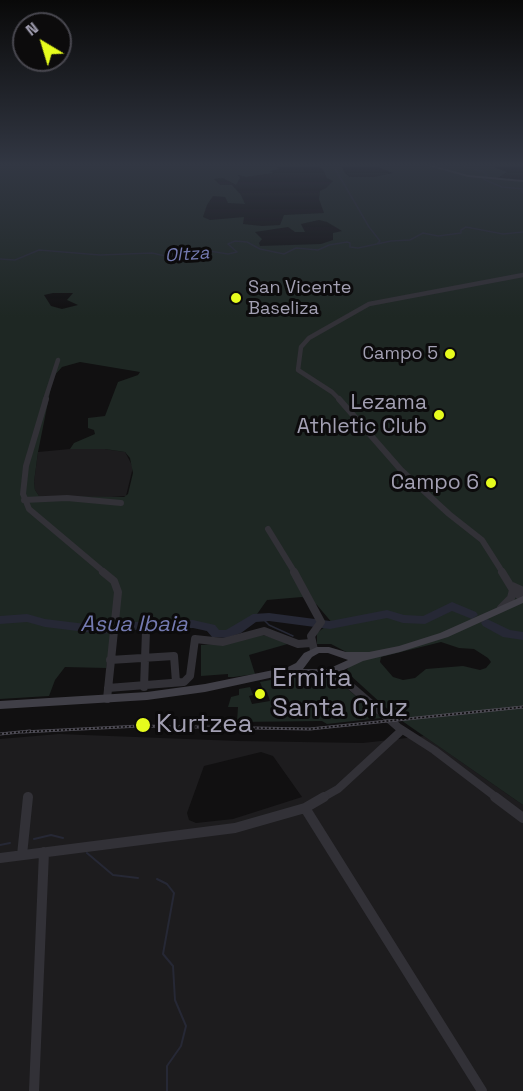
<!DOCTYPE html>
<html>
<head>
<meta charset="utf-8">
<style>
	body { margin:0 }
	#map { position:relative; width:523px; height:1091px; overflow:hidden; background:#111011; font-family:"Space Grotesk",sans-serif }
	canvas { display:block }
	.north { position:absolute; left:12px; top:12px; width:60px; height:60px; box-sizing:border-box; background:#0c0b0c; border:2px solid #48474f; border-radius:50%; rotate:322deg; font-size:16px; font-weight:700; line-height:24px; text-align:center; color:#a3a0b3 }
	.north::after { content:''; display:block; margin:auto; width:21px; height:27px; background:#e6fc1d; clip-path:polygon(50% 0,100% 100%,50% 72%,0 100%) }
</style>
</head>
<body>
<div id="map">
<canvas width="523" height="1091"></canvas>
<div class="north">N</div>
</div>
<script>
const ctx = document.querySelector('canvas').getContext('2d');
ctx.lineJoin = 'round';
function fill(path, color) { ctx.fillStyle = color; ctx.fill(path, 'evenodd'); }
const toPath = rows => new Path2D(rows.map(r => 'M' + r).join(''));
function trace(path, color, width, dash) { ctx.strokeStyle = color; ctx.lineWidth = width; ctx.lineCap = dash ? 'butt' : 'round'; ctx.setLineDash(dash || []); ctx.stroke(path); }
function drawText(font, color, halo, rows, align = 'center') {
  ctx.font = font + ' "Space Grotesk",sans-serif'; ctx.lineWidth = 6; ctx.setLineDash([]); ctx.textBaseline = 'middle'; ctx.strokeStyle = halo; ctx.fillStyle = color; for (const [text, x, y, turn = 0] of rows) {
    ctx.save(); ctx.translate(x, y); ctx.rotate((+turn || 0) * Math.PI / 180); ctx.textAlign = isNaN(turn) ? turn : align; if (halo) ctx.strokeText(text, 0, 0); ctx.fillText(text, 0, 0); ctx.restore();
  }
}
const built = toPath([
	[70,449,105,449,125,452,133,467,126,496,83,499,39,496,35,490,34,482,38,452],
	[59,734,238,741,363,743,424,736,523,805,523,1091,0,1091,0,739],
	[261,752,273,756,302,797,233,819,196,823,189,820,187,813,204,766]
]);
const green = toPath([
	[0,165,279,165,275,166,279,169,269,171,274,173,246,177,238,175,240,178,236,185,223,178,214,179,220,185,232,185,241,195,245,204,228,203,225,197,213,196,207,205,203,217,210,220,244,217,243,224,262,226,280,225,284,215,324,213,319,199,320,191,326,188,333,181,327,178,322,168,303,165,341,165,344,172,350,177,373,177,393,173,373,165,495,165,496,168,507,172,498,178,523,181,523,805,395,716,350,675,347,670,354,656,331,644,317,644,317,633,326,626,333,624,317,605,302,597,267,600,250,624,231,633,209,632,195,626,180,623,113,629,106,668,65,667,55,680,49,696,0,699],
	[319,220,327,222,342,231,333,233,333,240,321,244,260,246,259,243,262,239,255,232,288,227,295,232,305,232,301,224],
	[53,293,73,293,67,300,78,305,62,309,51,306,44,295],
	[80,362,140,372,138,375,118,382,105,416,88,418,88,428,94,430,95,434,74,443,70,449,105,449,125,452,130,458,133,473,128,494,124,497,39,496,35,490,34,482,38,452,53,377,62,367],
	[441,642,459,648,474,649,488,658,491,662,486,668,480,670,463,666,426,669,415,678,403,680,393,677,380,662,381,657],
	[259,634,291,643,249,655,255,674,234,677,228,677,228,674,201,676,201,645,226,643],
	[307,673,335,678,381,718,327,724,322,721,237,722,238,707,228,707,231,697,239,695,239,689,250,687,253,695,249,696,252,704,270,701,267,692,264,692,260,682]
]);
const streamFar1 = toPath([
	[333,165,369,227,380,241,377,244],
	[460,165,484,172,487,175,485,177],
	[483,179,502,187,523,189],
	[523,191,521,191,523,193],
	[0,259,15,260,39,250,100,255,152,253,170,257,203,250,228,254,237,252,228,244,235,241,247,242,260,249,284,254,296,248,318,250,329,245,347,242,350,243,350,247,358,248,391,241,410,240,423,233,438,236,461,233,461,230,466,227,503,234,523,232],
	[262,618,269,625,293,636]
]);
const stream = toPath([
	[34,839,51,835,63,838],
	[0,845,10,843],
	[87,853,113,875,138,878],
	[157,879,167,884,174,893,163,954,173,966,175,1000,186,1026,181,1046,167,1066,167,1091]
]);
const river = toPath([
	[452,602,476,612,478,615,472,619,452,611,425,624,403,623,387,618,330,629,269,621,256,622,241,633,227,638,212,637,207,631,193,628,131,630,102,634,45,627,27,622,0,624,0,616,27,614,45,619,102,626,131,622,193,620,215,625,219,630,226,630,253,614,269,613,330,621,387,610,404,615,423,616,452,602],
	[487,619,510,630,523,632,523,640,503,637,483,626,481,623,483,620,487,619]
]);
const streetFar3 = toPath([
	[45,400,58,360],
	[340,400,332,392,298,370,301,347,309,338,369,304,523,275]
]);
const streetFar2 = toPath([
	[46,399,26,466,23,494,29,509,105,573],
	[339,399,401,470,449,514,482,540,503,573],
	[24,500,67,498,121,503],
	[268,529,295,573]
]);
const streetFar1 = toPath([
	[103,572,114,581,118,592,107,699],
	[294,572,321,622,311,636,314,650],
	[512,586,523,591],
	[513,591,523,598],
	[501,608,511,598,513,590,502,572],
	[110,660,174,656,176,682],
	[329,673,347,683,398,727,434,750,497,798],
	[144,687,146,631],
	[108,688,184,682,190,676,195,639,223,642,264,631,298,644,311,643],
	[322,798,338,789,402,730]
]);
const street = toPath([
	[495,797,523,818],
	[305,808,482,1091],
	[22,855,28,797],
	[0,858,235,828,305,808,324,797],
	[34,1091,44,852]
]);
const secondary = toPath([
	[425,165,431,165,468,175,523,180,523,182,468,177,425,165],
	[523,596,523,603,448,637,400,652,363,661,329,677,292,676,288,674,205,692,147,700,0,709,0,701,147,692,205,684,288,667,296,663,304,653,317,647,329,647,346,652,369,652,399,646,440,633,523,596],
	[319,653,328,653,348,660,328,669,303,669,312,657,319,653]
]);
const rail = toPath([
	[23,732,140,726,310,729,523,707],
	[0,734,30,731]
]);
const markers = [
	[236,298,6,"#e6fc1d"],
	[450,354,6,"#e6fc1d"],
	[439,415,6,"#e6fc1d"],
	[491,483,6,"#e6fc1d"],
	[260,694,6,"#e6fc1d"],
	[143,725,8,"#e6fc1d"]
];
const farWaternames = [
	["Oltza",187,255,-4]
];
const farPoinames = [
	["San Vicente",248,288],
	["Baseliza",248,309],
	["Campo 5",438,354,"right"]
];
const poiNames = [
	["Lezama",427,403],
	["Athletic Club",427,427],
	["Campo 6",479,483]
];
const waterNames = [
	["Asua Ibaia",134,625]
];
const nearPoinames = [
	["Ermita",272,679],
	["Santa Cruz",272,709],
	["Kurtzea",156,725]
];
fill(built, '#1d1c1e');
fill(green, '#1e2723');
trace(streamFar1, '#262835', 1.5);
trace(stream, '#262835', 2);
fill(river, '#262835');
trace(streetFar3, '#323137', 4.5);
trace(streetFar2, '#323137', 6);
trace(streetFar1, '#323137', 8);
trace(street, '#323137', 10);
fill(secondary, '#403f47');
trace(rail, '#4d4b54', 3);
trace(rail, '#0c0b0c', 1.5, [2]);
const sky = ctx.createLinearGradient(0, 0, 0, 317);
sky.addColorStop(0, '#090909');
sky.addColorStop(0.52, '#323743');
sky.addColorStop(1, '#32374300');
ctx.fillStyle = sky;
ctx.fillRect(0, 0, 523, 317);
for (const [x, y, r, color] of markers) { const dot = new Path2D(); dot.arc(x, y, r, 0, 2 * Math.PI); ctx.fillStyle = color; ctx.fill(dot); trace(dot, '#0c0b0c', 2); }
drawText('italic 18px', '#747ab1', '#0c0b0c', farWaternames);
drawText('18px', '#a3a0b3', '#0c0b0c', farPoinames, 'left');
drawText('21px', '#a3a0b3', '#0c0b0c', poiNames, 'right');
drawText('italic 22px', '#747ab1', '#0c0b0c', waterNames);
drawText('26px', '#a3a0b3', '#0c0b0c', nearPoinames, 'left');
</script>
</body>
</html>
